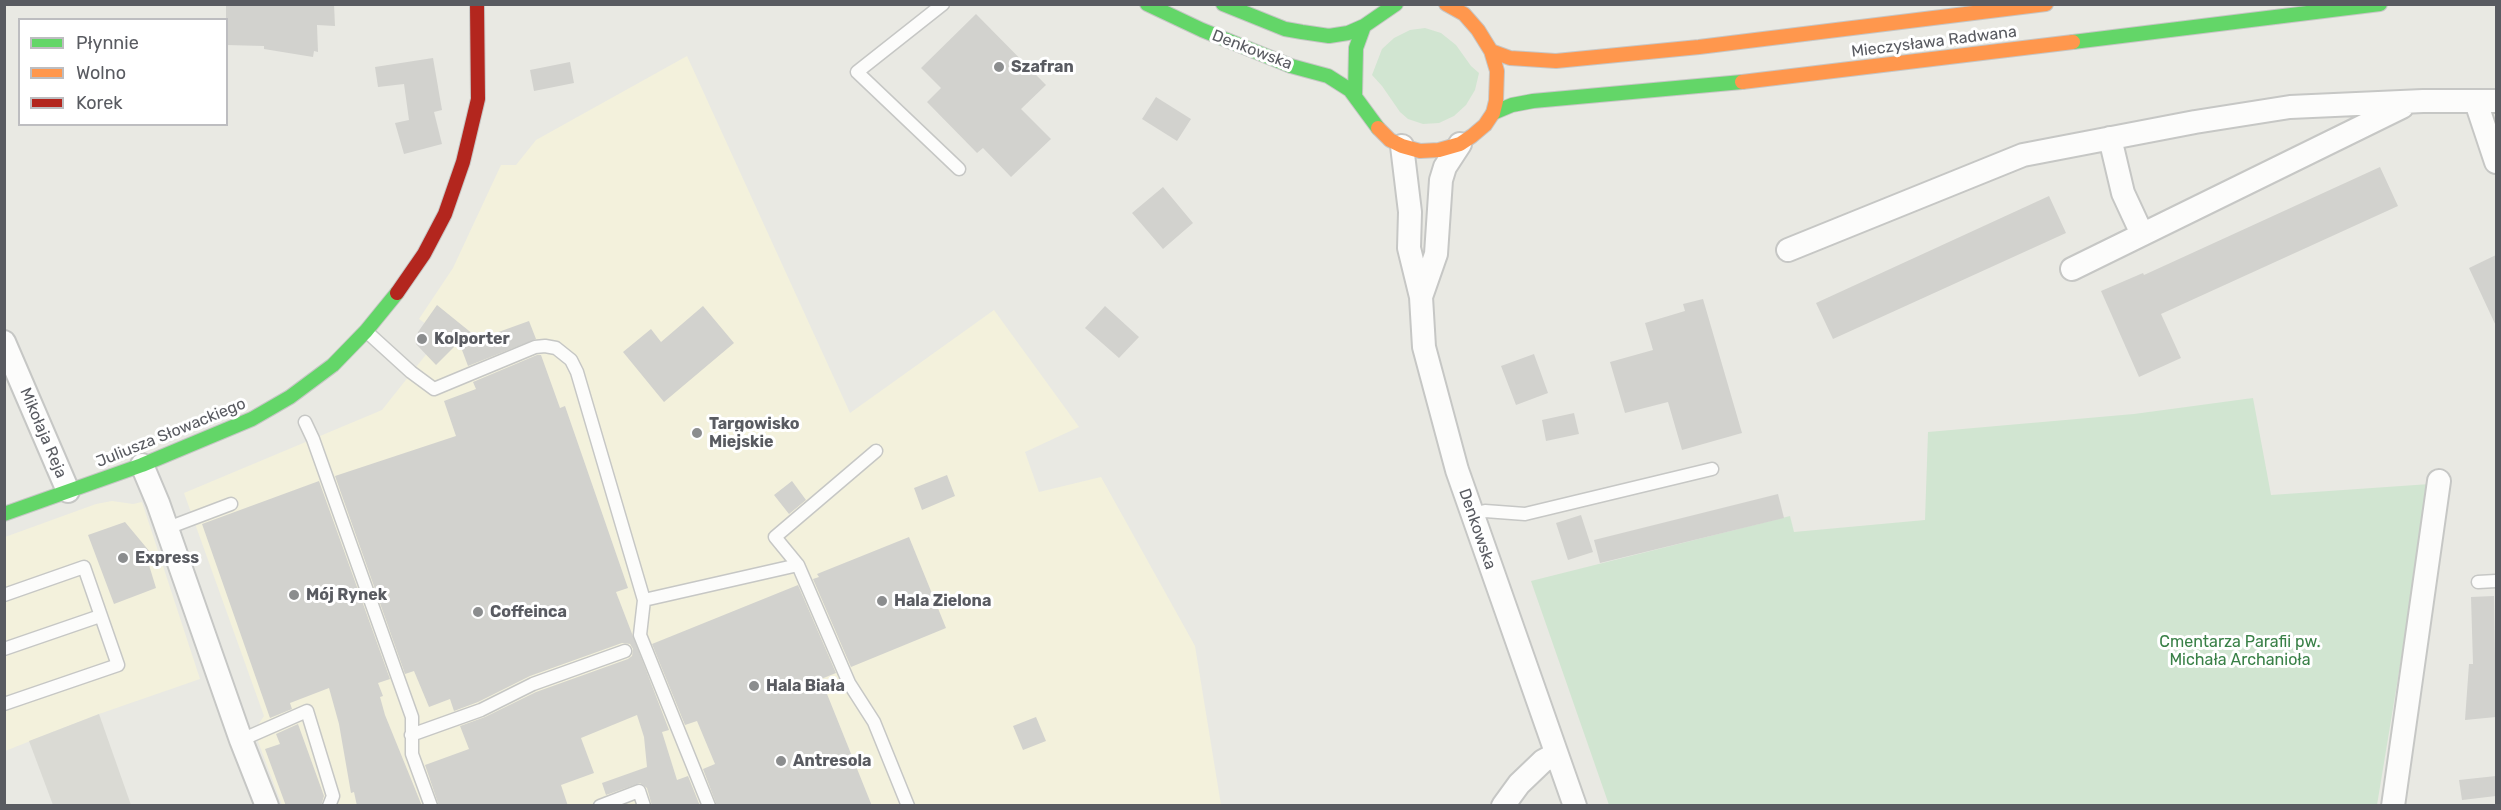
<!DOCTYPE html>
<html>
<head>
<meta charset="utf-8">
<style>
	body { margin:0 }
	#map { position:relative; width:2501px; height:810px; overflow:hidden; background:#e9e9e3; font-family:Rubik,sans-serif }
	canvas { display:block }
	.frame { position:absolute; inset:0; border:6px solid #595b61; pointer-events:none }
	.legend { position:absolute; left:18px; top:18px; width:210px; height:108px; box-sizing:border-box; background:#fff; border:2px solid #bdbdc0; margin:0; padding:8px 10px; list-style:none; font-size:18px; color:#595b61 }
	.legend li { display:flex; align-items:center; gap:12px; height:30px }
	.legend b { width:30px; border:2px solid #bdbdc0 }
</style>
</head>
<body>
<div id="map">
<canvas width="2501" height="810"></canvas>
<div class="frame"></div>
<ul class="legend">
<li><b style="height:8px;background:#63d668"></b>Płynnie</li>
<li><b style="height:8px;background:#ff974d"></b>Wolno</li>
<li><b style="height:8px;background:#b3261e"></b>Korek</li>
</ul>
</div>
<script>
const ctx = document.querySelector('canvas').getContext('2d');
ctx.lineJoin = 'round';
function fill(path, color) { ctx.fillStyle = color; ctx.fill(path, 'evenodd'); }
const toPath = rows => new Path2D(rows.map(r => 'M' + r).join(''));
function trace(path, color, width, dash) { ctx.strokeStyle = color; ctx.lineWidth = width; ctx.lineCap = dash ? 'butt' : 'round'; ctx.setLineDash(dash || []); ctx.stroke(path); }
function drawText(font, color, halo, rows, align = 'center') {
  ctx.font = font + ' Rubik,sans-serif'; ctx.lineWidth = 6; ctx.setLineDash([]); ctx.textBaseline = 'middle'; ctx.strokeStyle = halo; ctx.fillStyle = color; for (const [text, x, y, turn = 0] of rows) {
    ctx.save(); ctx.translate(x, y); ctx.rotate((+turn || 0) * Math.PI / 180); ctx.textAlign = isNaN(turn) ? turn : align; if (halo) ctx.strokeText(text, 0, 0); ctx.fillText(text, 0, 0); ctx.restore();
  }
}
const commercial = toPath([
	[687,56,850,413,994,310,1079,427,1025,452,1039,492,1101,477,1195,646,1221,805,282,805,254,731,264,716,184,493,382,410,432,347,429,326,419,319,453,268,501,165,516,165,536,140],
	[112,501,133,504,142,502,200,679,99,714,5,751,5,537,96,504]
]);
const industrial = toPath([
	[99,714,131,805,53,805,29,741]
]);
const green = toPath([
	[1425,28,1441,33,1456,45,1471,66,1479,73,1475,90,1466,105,1454,116,1439,123,1423,124,1408,119,1400,112,1382,86,1372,75,1382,49,1394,38,1410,30],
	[2253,398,2271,495,2430,484,2377,805,1609,805,1531,581,1790,516,1794,532,1925,520,1928,432,2134,414]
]);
const building = toPath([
	[334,4,335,26,317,25,318,52,314,51,313,57,264,49,264,46,226,45,226,5],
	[976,14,1046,85,1021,109,1051,139,1011,177,983,148,977,153,927,102,941,88,921,68],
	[433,58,442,110,434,112,442,144,404,154,395,123,409,120,404,84,378,87,375,67],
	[570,62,574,83,534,91,530,70],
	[1156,97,1191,119,1177,141,1142,119],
	[2380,167,2398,206,2161,314,2181,358,2139,377,2101,291,2143,273,2144,275],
	[1163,187,1193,223,1163,249,1132,213],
	[2049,196,2066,233,1833,339,1816,303],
	[2496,255,2496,326,2469,268],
	[1703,299,1742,433,1682,450,1668,402,1625,413,1610,362,1653,350,1645,323,1685,311,1683,304],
	[437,305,479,339,529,321,536,339,468,366,459,342,436,365,416,344,418,332],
	[703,306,734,343,664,402,623,352,651,329,661,342],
	[1105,306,1139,337,1119,358,1085,328],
	[1534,354,1548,393,1516,405,1501,366],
	[537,355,541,355,560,408,565,406,628,588,616,592,669,730,662,732,677,780,688,776,700,806,652,806,647,788,640,783,606,795,602,783,647,767,644,737,637,715,581,738,594,773,561,785,568,806,439,806,425,765,469,749,460,726,485,717,536,692,628,659,632,656,633,649,630,644,622,643,530,676,478,702,454,711,450,699,429,707,414,671,405,674,335,476,456,436,444,401,476,389,473,382],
	[1574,413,1579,434,1546,441,1542,420],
	[947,475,955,496,922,510,914,488],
	[319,481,390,679,378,683,383,696,380,697,385,715,422,806,357,806,354,792,351,793,339,724,329,688,290,703,292,709,270,718,202,524],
	[792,481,806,500,789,514,774,495],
	[1778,494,1784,518,1600,563,1594,540],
	[1581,515,1593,552,1568,560,1556,523],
	[125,522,150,552,149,565,156,588,114,604,88,535],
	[909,537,946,628,851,667,813,579,819,577,817,574],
	[798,585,836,673,821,679,872,806,717,806,703,769,715,764,697,721,685,725,652,644],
	[2494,596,2496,717,2465,720,2469,664,2473,664,2471,597],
	[1036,717,1046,741,1023,750,1013,726],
	[298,724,324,796,321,806,286,806,265,749,280,744,276,734],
	[2496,776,2496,796,2462,800,2459,780]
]);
const lane = toPath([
	[943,4,857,72,959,169],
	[367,332,411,372,434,389,535,347,545,346,556,348,571,360,577,372,644,600,640,635,709,806],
	[305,422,313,439,412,717,412,754,431,806],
	[1471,514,1485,511,1525,514,1712,469],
	[165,529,231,504],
	[798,565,775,537,876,451],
	[2478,582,2496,581],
	[4,595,84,567,118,665,4,704],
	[644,600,798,565,849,683,874,722,908,806],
	[4,649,100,616],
	[411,735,481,710,533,684,625,651],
	[241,740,307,711,333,796,329,806],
	[600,806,639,791,644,806]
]);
const street = toPath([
	[2476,102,2496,162],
	[2110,138,2123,193,2142,234],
	[1402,146,1410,212,1409,248,1421,297,1424,347,1457,470,1575,806],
	[1788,250,2023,155,2195,122,2290,107,2423,101,2496,101],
	[2072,269,2402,107],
	[1421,297,1436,254,1441,180,1445,167,1460,144],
	[4,342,68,491],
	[142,465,158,503,241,740,267,806],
	[1503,806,1519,784,1543,761,1556,754],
	[2393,806,2439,481]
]);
const fast = toPath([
	[1147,4,1202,30,1291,66,1328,76,1350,90,1378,128],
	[1223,4,1285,29,1302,32,1329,36,1348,33,1364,26],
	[2073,42,2380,4],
	[1355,96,1356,48,1364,26,1396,4],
	[1493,113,1512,105,1533,101,1742,82],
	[4,514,142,465,252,419,290,397,333,365,366,331,397,293]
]);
const slow = toPath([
	[1491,51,1510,58,1556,61,1699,47,2046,4],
	[1742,82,2073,42],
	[1378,128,1390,140,1402,146,1420,151,1439,150,1460,144,1472,136,1485,125,1493,113,1496,101,1497,71,1491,51,1478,30,1464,14,1446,4]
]);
const jam = toPath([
	[397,293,424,254,445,214,463,162,478,99,477,4]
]);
const markers = [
	[999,67,6,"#8b8d8e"],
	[422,339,6,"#8b8d8e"],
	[697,433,6,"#8b8d8e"],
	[123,558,6,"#8b8d8e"],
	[294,595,6,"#8b8d8e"],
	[882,601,6,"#8b8d8e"],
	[478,612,6,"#8b8d8e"],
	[754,686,6,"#8b8d8e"],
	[781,761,6,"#8b8d8e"]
];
const streetNames = [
	["Mieczysława Radwana",1934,42,-7],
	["Denkowska",1252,50,21],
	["Mikołaja Reja",43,433,67],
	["Juliusza Słowackiego",171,433,-22],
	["Denkowska",1477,529,71]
];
const poiNames = [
	["Szafran",1011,67],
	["Kolporter",434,339],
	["Targowisko",709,424],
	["Miejskie",709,442],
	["Express",135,558],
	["Mój Rynek",306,595],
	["Hala Zielona",894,601],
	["Coffeinca",490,612],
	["Hala Biała",766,686],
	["Antresola",793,761]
];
const parkNames = [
	["Cmentarza Parafii pw.",2240,642],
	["Michała Archanioła",2240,660]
];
fill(commercial, '#f3f1dc');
fill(industrial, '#dadad4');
fill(green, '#d1e5d1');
fill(building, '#d2d2ce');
trace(lane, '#c6c7c5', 15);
trace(street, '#c6c7c5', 26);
trace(fast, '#c6c6c5', 16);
trace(slow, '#c6c6c5', 16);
trace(jam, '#c6c6c5', 16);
trace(lane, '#fcfcfb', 12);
trace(street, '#fcfcfb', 22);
trace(fast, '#63d668', 14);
trace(slow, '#ff974d', 14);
trace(jam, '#b3261e', 14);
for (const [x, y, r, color] of markers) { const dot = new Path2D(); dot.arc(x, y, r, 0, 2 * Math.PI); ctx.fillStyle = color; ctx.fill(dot); trace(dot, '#fff', 2); }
drawText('16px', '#595b61', '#fff', streetNames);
drawText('bold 16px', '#595b61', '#fff', poiNames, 'left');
drawText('16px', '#398047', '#fff', parkNames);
</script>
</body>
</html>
